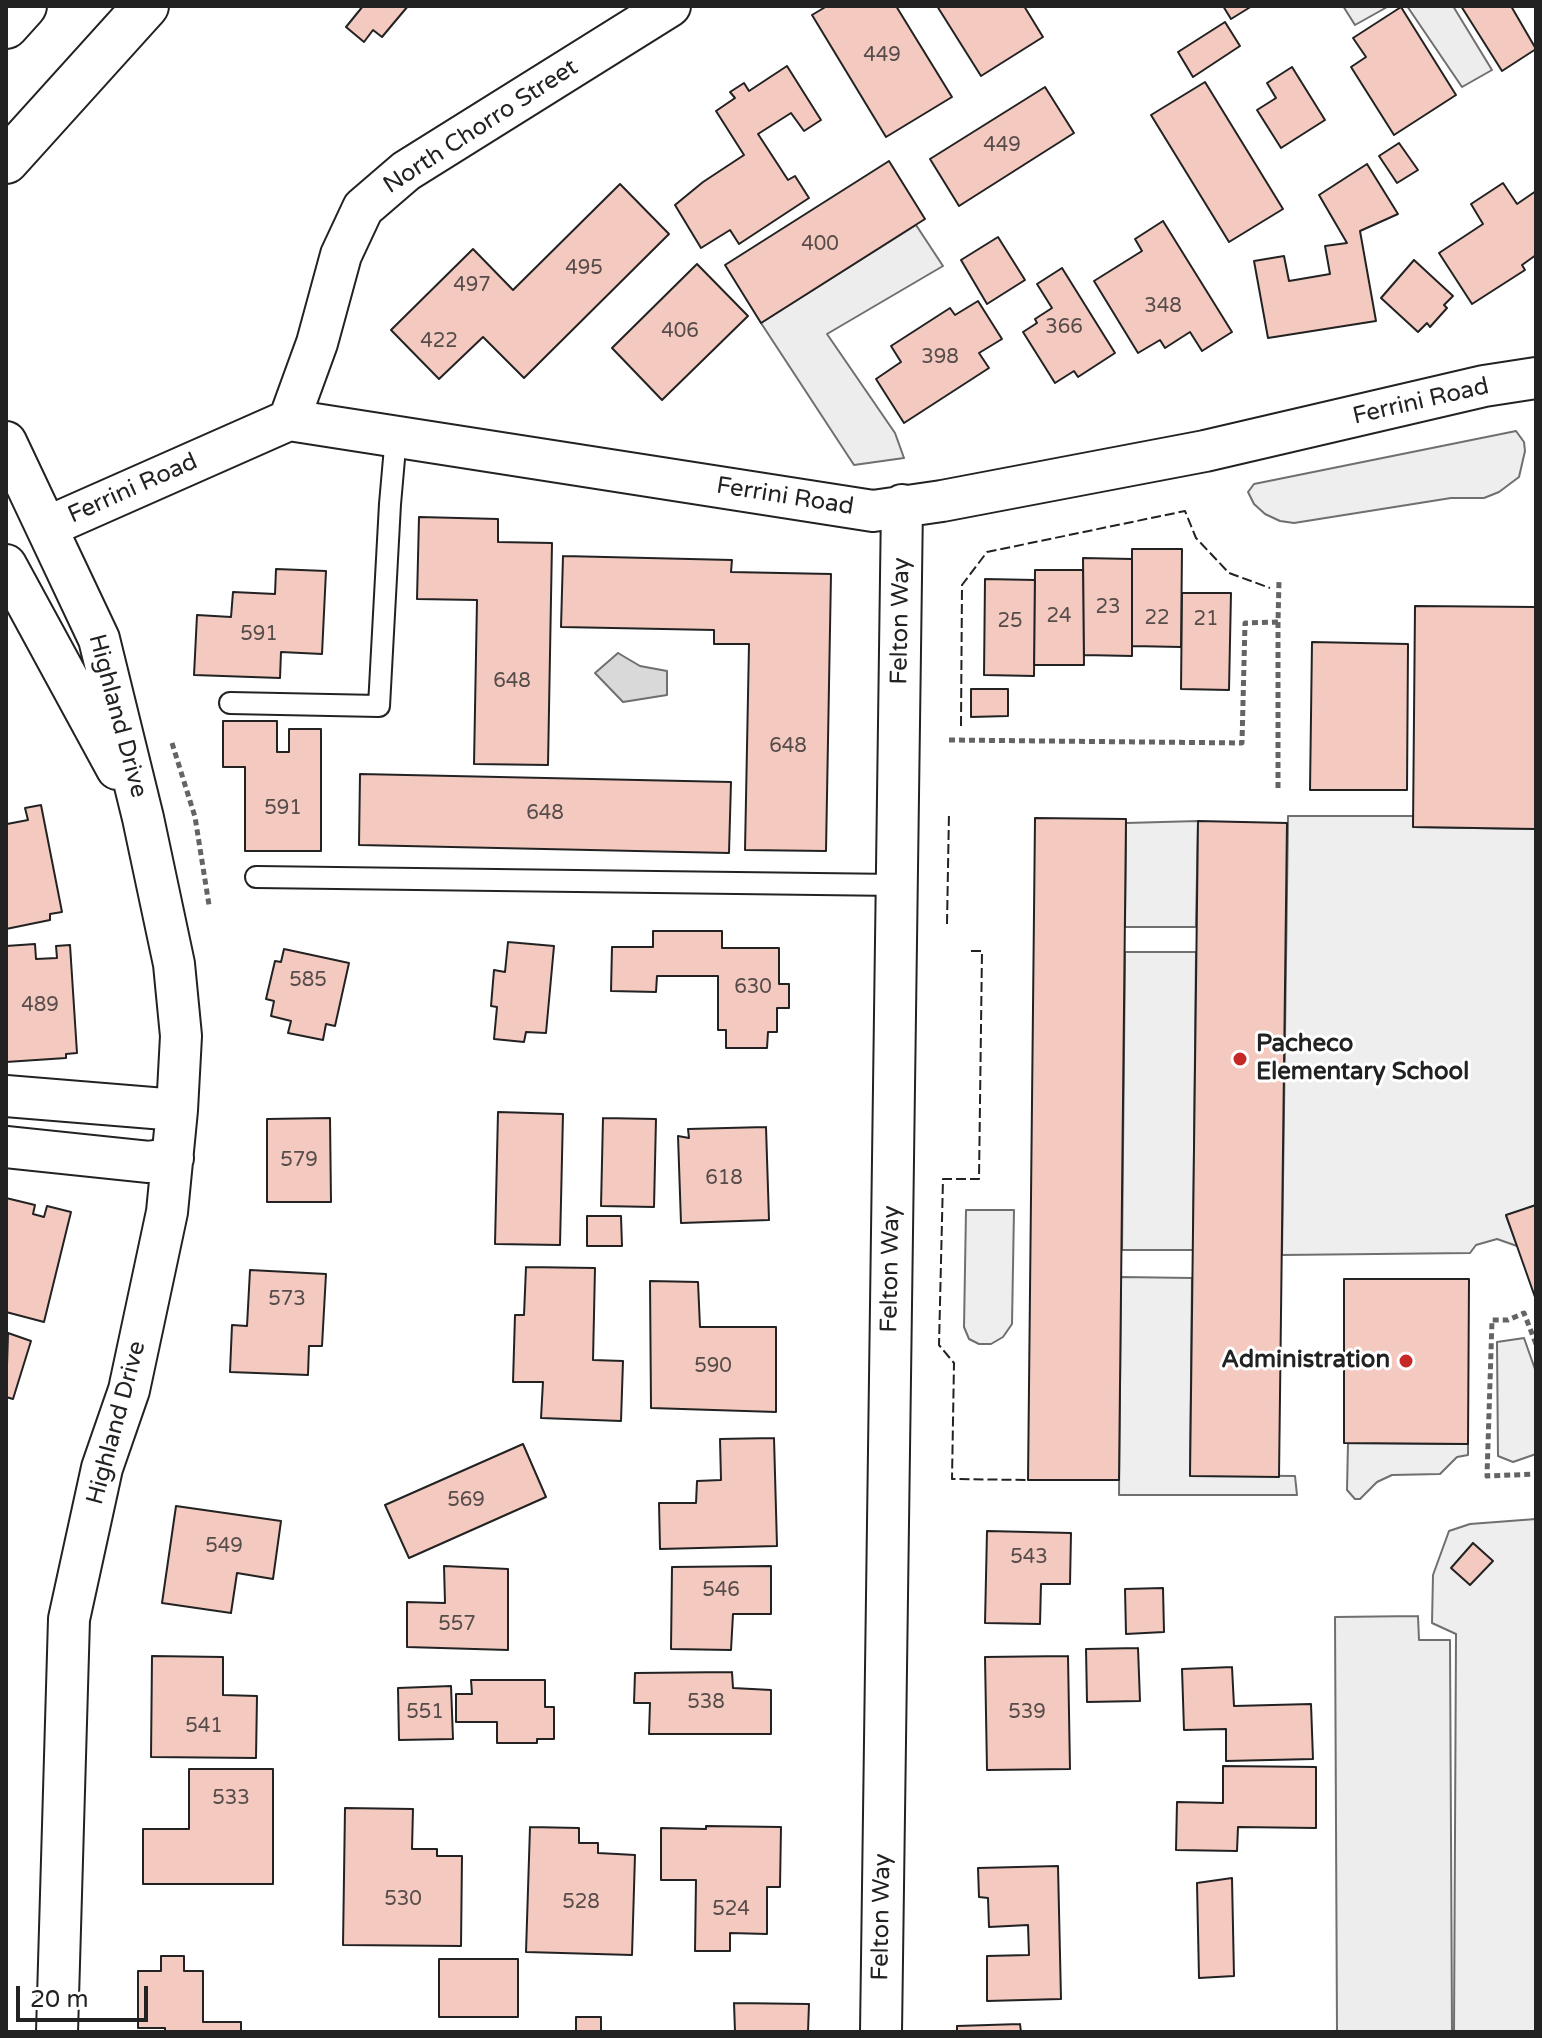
<!DOCTYPE html>
<html>
<head>
<meta charset="utf-8">
<style>
	body { margin:0 }
	#map { position:relative; width:1542px; height:2038px; overflow:hidden; background:#fff; font-family:"Varela Round",sans-serif }
	canvas { display:block }
	.frame { position:absolute; inset:0; border:8px solid #222; pointer-events:none }
	.scale { position:absolute; left:16px; top:1986px; width:132px; height:36px; box-sizing:border-box; border:4px solid #222; border-top:0; padding-left:10px; font-size:24px; line-height:28px; white-space:nowrap; color:#222; -webkit-text-stroke:6px #fff; paint-order:stroke }
</style>
</head>
<body>
<div id="map">
<canvas width="1542" height="2038"></canvas>
<div class="frame"></div>
<div class="scale">20 m</div>
</div>
<script>
const ctx = document.querySelector('canvas').getContext('2d');
ctx.lineJoin = 'round';
function fill(path, color) { ctx.fillStyle = color; ctx.fill(path, 'evenodd'); }
const toPath = rows => new Path2D(rows.map(r => 'M' + r).join(''));
function trace(path, color, width, dash) { ctx.strokeStyle = color; ctx.lineWidth = width; ctx.lineCap = dash ? 'butt' : 'round'; ctx.setLineDash(dash || []); ctx.stroke(path); }
function drawText(font, color, halo, rows, align = 'center') {
  ctx.font = font + ' "Varela Round",sans-serif'; ctx.lineWidth = 6; ctx.setLineDash([]); ctx.textBaseline = 'middle'; ctx.strokeStyle = halo; ctx.fillStyle = color; for (const [text, x, y, turn = 0] of rows) {
    ctx.save(); ctx.translate(x, y); ctx.rotate((+turn || 0) * Math.PI / 180); ctx.textAlign = isNaN(turn) ? turn : align; if (halo) ctx.strokeText(text, 0, 0); ctx.fillText(text, 0, 0); ctx.restore();
  }
}
const green = toPath([
	[1516,431,1524,442,1525,451,1519,477,1499,492,1484,498,1451,498,1294,523,1280,521,1265,514,1254,504,1248,492,1254,484,1516,431],
	[1288,816,1413,816,1414,827,1536,829,1536,1205,1506,1216,1517,1246,1497,1239,1476,1245,1470,1253,1282,1255,1288,816],
	[1198,821,1196,927,1125,927,1126,823,1198,821],
	[1125,952,1196,952,1193,1250,1122,1250,1125,952],
	[966,1210,1014,1210,1012,1324,1003,1337,991,1344,979,1344,969,1339,964,1327,966,1210],
	[1121,1277,1192,1278,1190,1475,1295,1476,1297,1495,1119,1495,1121,1277],
	[1524,1338,1536,1372,1536,1454,1513,1462,1498,1456,1497,1342,1524,1338],
	[1348,1443,1468,1444,1468,1455,1457,1457,1440,1474,1392,1475,1377,1482,1360,1499,1355,1499,1347,1490,1348,1443],
	[1536,1519,1536,2032,1454,2032,1456,1634,1432,1623,1433,1575,1449,1531,1470,1524,1536,1519]
]);
const parking = toPath([
	[1343,6,1389,6,1355,25,1343,6],
	[1407,6,1453,6,1492,70,1462,87,1407,6],
	[916,225,943,266,827,334,895,433,904,458,854,465,761,323,916,225],
	[1418,1616,1419,1640,1450,1640,1452,2032,1337,2032,1335,1617,1418,1616]
]);
const water = toPath([
	[618,653,640,666,667,671,667,695,623,702,595,673,618,653]
]);
const building = toPath([
	[363,6,408,6,382,37,373,30,364,42,346,27,363,6],
	[827,6,896,6,952,97,886,137,812,15,827,6],
	[937,6,1024,6,1043,37,981,76,937,6],
	[1223,6,1252,6,1231,19,1223,6],
	[1461,6,1511,6,1536,49,1502,71,1461,6],
	[1401,7,1456,95,1394,135,1351,67,1366,57,1353,38,1401,7],
	[1225,22,1240,46,1193,77,1178,52,1225,22],
	[787,66,821,120,804,131,791,113,758,134,788,180,795,176,809,198,739,244,730,230,701,248,675,205,703,182,744,155,716,111,735,98,730,92,744,83,749,91,787,66],
	[1292,67,1325,120,1281,148,1257,110,1276,98,1267,83,1292,67],
	[1205,82,1283,209,1229,242,1151,115,1205,82],
	[1045,87,1074,133,959,206,930,159,1045,87],
	[1399,143,1418,170,1397,183,1379,156,1399,143],
	[889,161,925,219,761,323,725,265,889,161],
	[1367,164,1398,214,1360,231,1376,321,1268,338,1254,261,1284,256,1289,281,1330,274,1325,246,1347,243,1319,195,1367,164],
	[1503,183,1517,204,1536,191,1536,255,1522,265,1525,270,1472,304,1439,253,1483,224,1471,204,1503,183],
	[620,184,669,234,524,378,483,337,439,379,391,330,473,249,513,290,620,184],
	[1163,221,1232,332,1202,351,1190,332,1165,348,1160,340,1138,353,1094,281,1142,251,1135,239,1163,221],
	[998,237,1025,280,987,304,961,260,998,237],
	[1414,260,1453,296,1444,305,1447,308,1430,327,1427,323,1418,332,1381,298,1414,260],
	[697,264,748,316,662,400,612,348,697,264],
	[1062,268,1115,353,1078,377,1074,371,1055,383,1023,332,1037,323,1035,319,1052,308,1037,284,1062,268],
	[978,301,1002,339,979,353,989,368,904,423,876,379,901,362,891,346,950,308,955,315,978,301],
	[419,517,498,519,498,542,552,543,548,765,474,764,477,600,417,599,419,517],
	[1132,549,1182,549,1181,647,1132,646,1132,549],
	[563,556,732,560,731,572,831,574,826,851,745,850,749,644,714,644,714,630,561,627,563,556],
	[1083,558,1132,559,1132,656,1084,655,1083,558],
	[276,569,326,571,322,654,281,652,280,678,194,675,197,615,231,617,233,592,275,594,276,569],
	[1035,570,1083,570,1084,665,1034,665,1035,570],
	[985,579,1035,580,1034,676,984,675,985,579],
	[1182,593,1231,593,1229,690,1181,689,1182,593],
	[1415,606,1536,607,1536,829,1413,827,1415,606],
	[1312,642,1408,644,1407,790,1310,790,1312,642],
	[971,689,1008,689,1008,716,971,717,971,689],
	[223,721,277,721,277,752,289,752,289,729,321,729,321,851,245,851,245,767,223,767,223,721],
	[360,774,731,782,729,853,359,845,360,774],
	[41,805,62,912,50,914,50,920,6,929,6,819,7,824,28,820,25,808,41,805],
	[1035,818,1126,819,1119,1480,1028,1480,1035,818],
	[1198,821,1287,823,1279,1477,1190,1476,1198,821],
	[653,931,722,931,722,948,779,948,779,984,789,984,789,1008,777,1008,777,1032,768,1032,767,1048,726,1048,726,1030,718,1030,718,976,657,976,656,992,611,991,612,947,653,947,653,931],
	[508,942,554,946,546,1033,526,1032,524,1042,494,1039,497,1007,491,1006,494,970,505,972,508,942],
	[35,944,36,959,57,958,56,946,70,945,77,1053,66,1054,66,1058,6,1062,6,946,35,944],
	[284,949,349,963,335,1026,326,1024,323,1040,288,1033,291,1021,271,1016,274,1001,266,999,275,961,281,962,284,949],
	[498,1112,563,1114,560,1245,495,1244,498,1112],
	[330,1118,331,1202,267,1202,267,1119,330,1118],
	[603,1118,656,1119,654,1207,601,1206,603,1118],
	[766,1127,769,1220,681,1223,678,1136,689,1138,688,1129,766,1127],
	[6,1198,35,1205,33,1214,44,1217,47,1206,71,1212,44,1322,6,1312,6,1198],
	[1536,1205,1536,1300,1506,1215,1536,1205],
	[587,1216,621,1216,622,1246,587,1246,587,1216],
	[526,1267,595,1268,593,1360,623,1361,621,1421,541,1418,543,1382,513,1382,515,1315,524,1315,526,1267],
	[250,1270,326,1274,322,1346,309,1346,308,1375,230,1372,232,1325,247,1326,250,1270],
	[1344,1279,1469,1279,1468,1444,1344,1443,1344,1279],
	[650,1281,698,1282,700,1327,776,1327,776,1412,651,1408,650,1281],
	[8,1333,31,1341,13,1399,6,1397,8,1333],
	[774,1438,777,1546,660,1549,659,1503,696,1503,697,1481,721,1480,720,1439,774,1438],
	[523,1444,546,1497,409,1558,385,1505,523,1444],
	[176,1506,281,1521,273,1579,237,1573,231,1613,162,1603,176,1506],
	[987,1531,1071,1533,1070,1584,1041,1584,1040,1624,985,1623,987,1531],
	[1473,1543,1493,1561,1470,1585,1451,1568,1473,1543],
	[444,1566,508,1569,508,1650,407,1647,407,1602,445,1603,444,1566],
	[771,1566,771,1614,733,1614,731,1650,671,1649,672,1567,771,1566],
	[1163,1588,1164,1632,1126,1634,1125,1589,1163,1588],
	[1138,1648,1140,1701,1087,1702,1086,1649,1138,1648],
	[152,1656,223,1657,223,1695,257,1696,256,1758,151,1757,152,1656],
	[1068,1656,1070,1769,987,1770,985,1657,1068,1656],
	[1232,1667,1234,1706,1311,1704,1313,1759,1226,1761,1226,1729,1184,1730,1182,1669,1232,1667],
	[732,1672,733,1688,771,1690,771,1734,649,1734,650,1703,634,1703,635,1673,732,1672],
	[471,1680,545,1680,545,1707,554,1707,554,1739,537,1739,537,1743,497,1743,497,1722,456,1722,456,1694,472,1694,471,1680],
	[451,1686,453,1739,399,1740,398,1688,451,1686],
	[1223,1766,1316,1767,1316,1828,1238,1827,1237,1851,1176,1850,1177,1802,1223,1803,1223,1766],
	[189,1769,273,1769,273,1884,143,1884,143,1829,189,1829,189,1769],
	[345,1808,413,1809,412,1849,437,1849,437,1856,462,1856,461,1946,343,1945,345,1808],
	[706,1826,781,1827,780,1887,767,1887,767,1934,730,1933,730,1951,695,1951,696,1880,661,1880,661,1828,706,1829,706,1826],
	[530,1827,579,1828,579,1843,598,1843,598,1853,635,1855,632,1955,526,1952,530,1827],
	[1058,1866,1061,1999,987,2001,987,1956,1029,1955,1028,1925,989,1927,988,1898,979,1897,978,1868,1058,1866],
	[1232,1878,1234,1976,1199,1978,1197,1883,1232,1878],
	[161,1956,184,1956,184,1971,203,1971,203,2022,241,2022,241,2032,165,2032,165,2028,138,2028,138,1971,161,1971,161,1956],
	[439,1959,518,1959,518,2017,439,2017,439,1959],
	[734,2003,809,2004,808,2032,735,2032,734,2003],
	[576,2017,601,2017,601,2032,576,2032,576,2017],
	[1020,2024,1021,2032,957,2032,957,2026,1020,2024]
]);
const path = toPath([
	[1278,622,1278,788],
	[949,740,1242,743,1245,623,1278,622,1279,581],
	[172,743,195,817,209,905],
	[1536,1344,1524,1313,1508,1320,1492,1320,1487,1476,1536,1474]
]);
const lane = toPath([
	[230,703,379,706,390,504,396,436],
	[256,877,897,885]
]);
const street = toPath([
	[289,420,317,343,341,255,363,208,406,171,670,6],
	[6,442,99,639,143,818,174,964,181,1036,177,1110,167,1212,129,1390,102,1468,69,1619,57,2032],
	[47,527,289,420,873,511,942,501,1205,451,1484,386,1536,378],
	[6,565,117,769],
	[6,1096,177,1110],
	[6,1147,149,1162,173,1158],
	[881,2032,902,505]
]);
const highway = toPath([
	[6,26,24,6],
	[6,161,146,6]
]);
const fence = toPath([
	[961,726,962,585,987,552,1185,511,1196,538,1229,573,1270,588],
	[947,924,949,812],
	[971,951,982,951,979,1179,943,1179,939,1345,954,1363,952,1479,1028,1480]
]);
const markers = [
	[1240,1059,8,"#c62828"],
	[1406,1361,8,"#c62828"]
];
const numberNames = [
	["449",882,56],
	["449",1002,146],
	["400",820,245],
	["495",584,269],
	["497",472,286],
	["348",1163,307],
	["366",1064,328],
	["406",680,332],
	["422",439,342],
	["398",940,358],
	["23",1108,608],
	["24",1059,617],
	["22",1157,619],
	["21",1206,620],
	["25",1010,622],
	["591",259,635],
	["648",512,682],
	["648",788,747],
	["591",283,809],
	["648",545,814],
	["585",308,981],
	["630",753,988],
	["489",40,1006],
	["579",299,1161],
	["618",724,1179],
	["573",287,1300],
	["590",713,1367],
	["569",466,1501],
	["549",224,1547],
	["543",1029,1558],
	["546",721,1591],
	["557",457,1625],
	["538",706,1703],
	["551",425,1713],
	["539",1027,1713],
	["541",204,1727],
	["533",231,1799],
	["530",403,1900],
	["528",581,1903],
	["524",731,1910]
];
const streetNames = [
	["North Chorro Street",481,127,-33],
	["Ferrini Road",1421,402,-13],
	["Ferrini Road",133,489,-24],
	["Ferrini Road",785,497,9],
	["Felton Way",901,621,-89],
	["Highland Drive",117,716,75],
	["Felton Way",891,1269,-89],
	["Highland Drive",117,1423,-75],
	["Felton Way",882,1917,-89]
];
const poiNames = [
	["Pacheco",1256,1045],
	["Elementary School",1256,1073],
	["Administration",1390,1361,"right"]
];
fill(green, '#eee');
trace(green, '#6f6f6f', 2);
fill(parking, '#ededed');
trace(parking, '#6f6f6f', 2);
fill(water, '#d9d9d9');
trace(water, '#6f6f6f', 2);
fill(building, '#f3c9c0');
trace(building, '#222', 2);
trace(lane, '#222', 24);
trace(street, '#222', 44);
trace(highway, '#222', 48);
trace(path, '#646464', 5, [6, 4]);
trace(lane, '#fff', 20);
trace(street, '#fff', 40);
trace(highway, '#fff', 44);
trace(fence, '#222', 2, [10, 4]);
for (const [x, y, r, color] of markers) { const dot = new Path2D(); dot.arc(x, y, r, 0, 2 * Math.PI); ctx.fillStyle = color; ctx.fill(dot); trace(dot, '#fff', 3); }
drawText('20px', '#564c4a', null, numberNames);
drawText('24px', '#222', '#fff', streetNames);
drawText('bold 24px', '#222', '#fff', poiNames, 'left');
</script>
</body>
</html>
